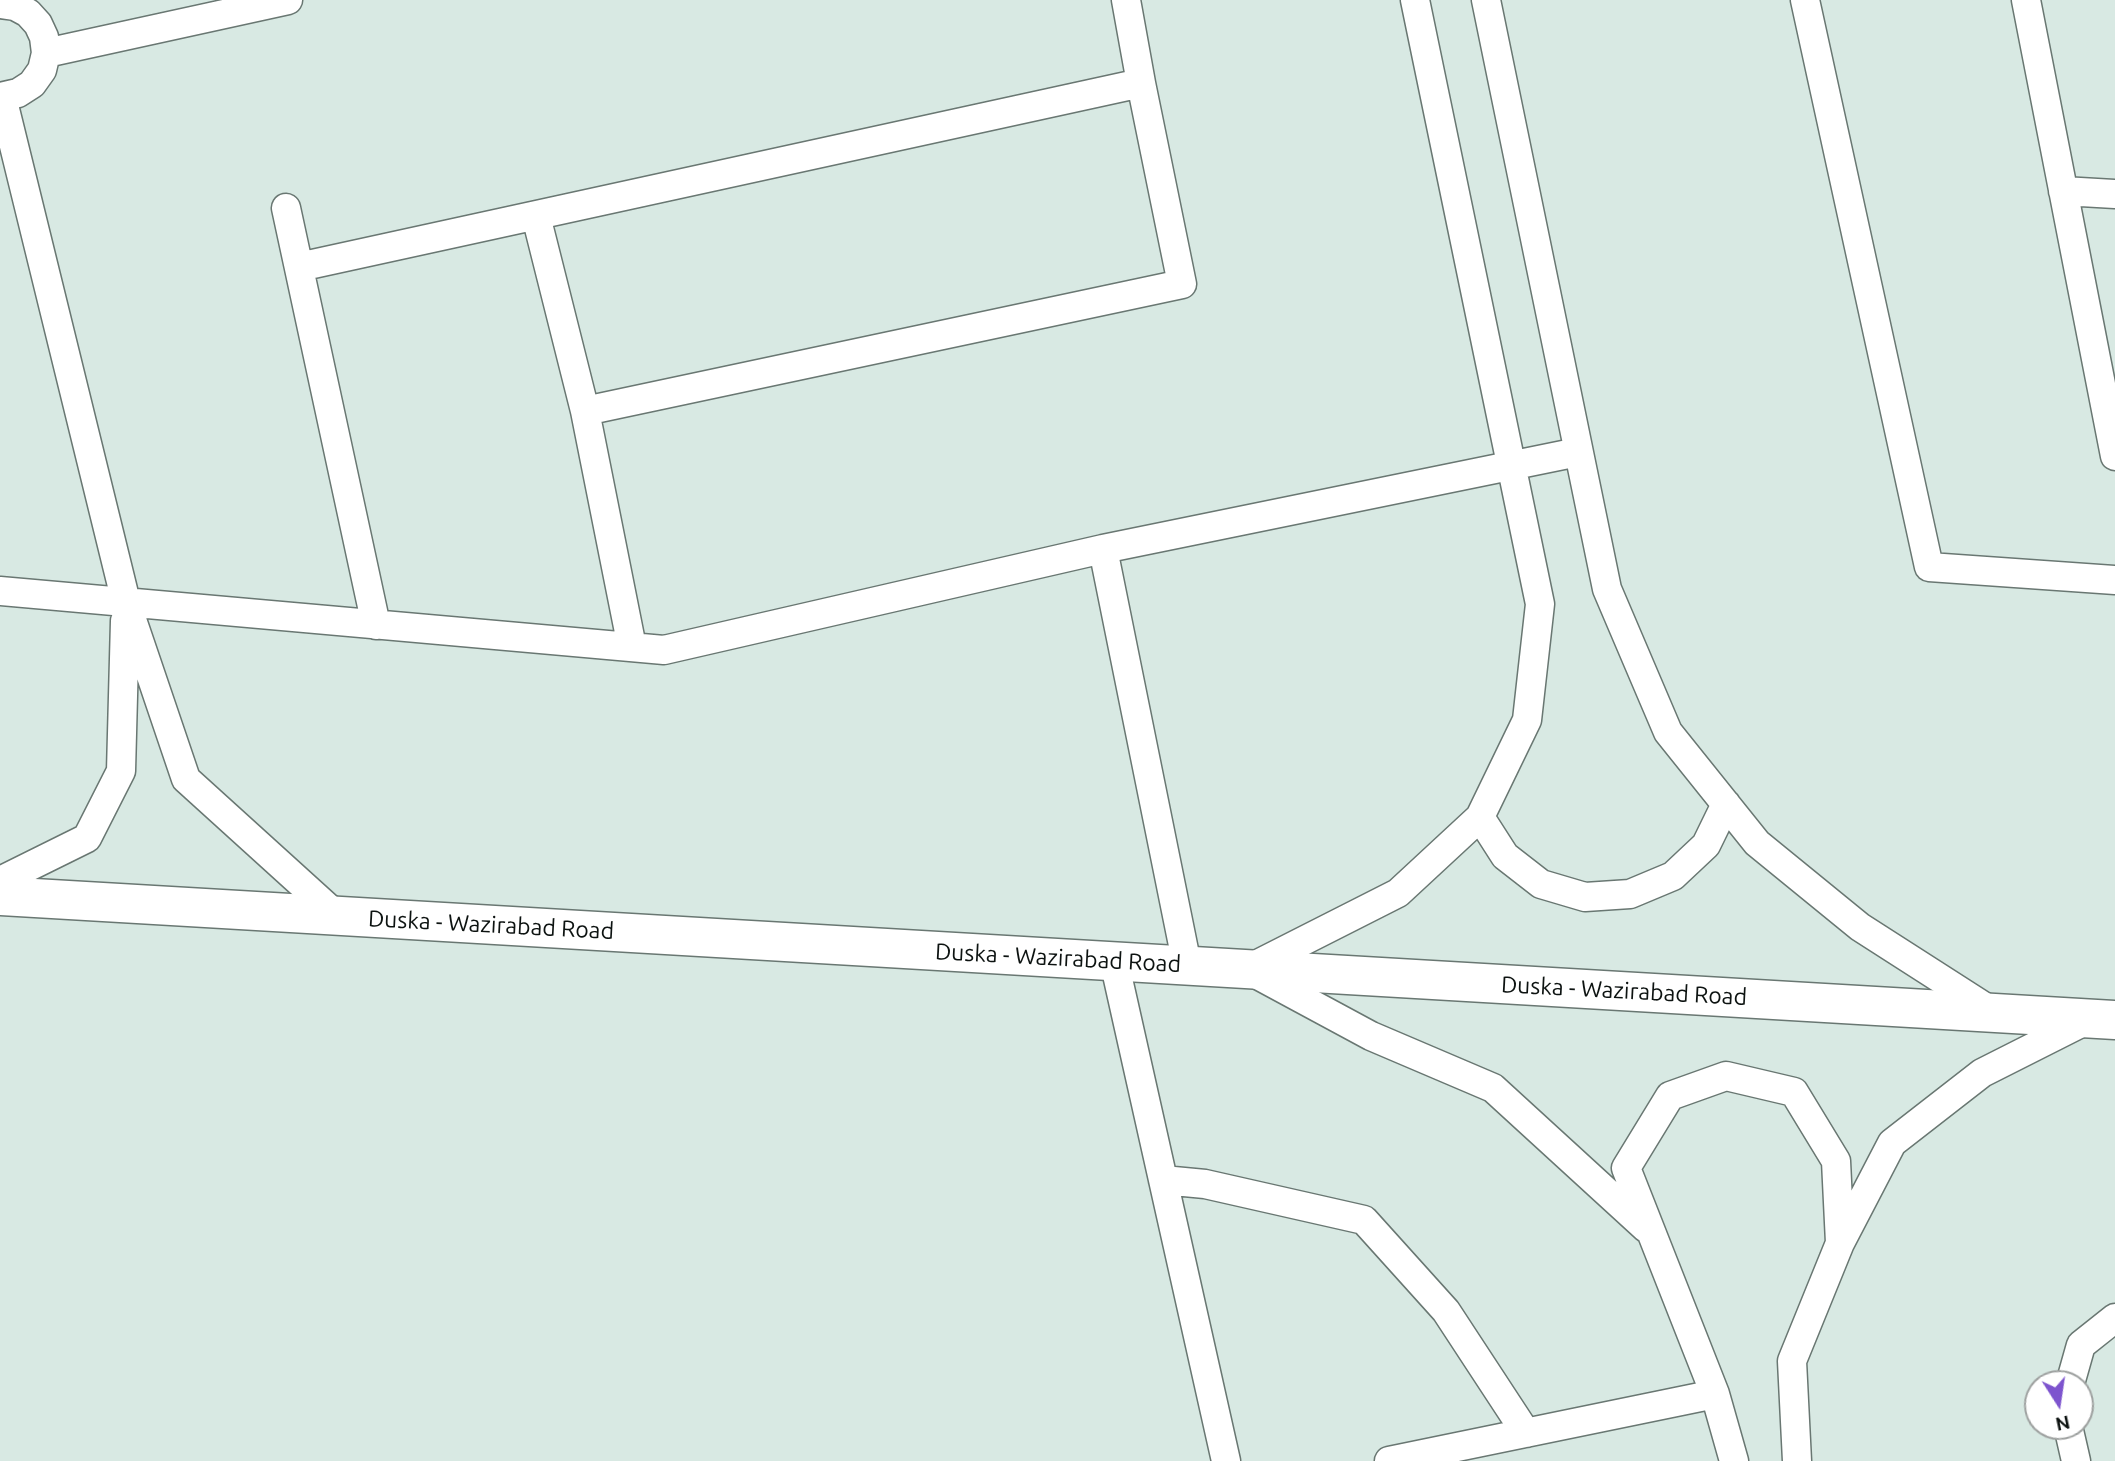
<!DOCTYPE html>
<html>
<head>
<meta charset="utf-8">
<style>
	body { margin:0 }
	#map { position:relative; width:2115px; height:1461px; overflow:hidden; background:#d8e9e3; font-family:Ubuntu,sans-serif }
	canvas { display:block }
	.north { position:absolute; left:2024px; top:1370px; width:70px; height:70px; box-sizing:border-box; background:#fff; border:2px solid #9ea1a0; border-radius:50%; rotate:168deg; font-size:19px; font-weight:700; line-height:28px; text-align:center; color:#0d1311 }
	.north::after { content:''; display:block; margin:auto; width:24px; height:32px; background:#7d54ce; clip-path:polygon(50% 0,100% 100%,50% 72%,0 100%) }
</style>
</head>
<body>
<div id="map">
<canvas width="2115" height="1461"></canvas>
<div class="north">N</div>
</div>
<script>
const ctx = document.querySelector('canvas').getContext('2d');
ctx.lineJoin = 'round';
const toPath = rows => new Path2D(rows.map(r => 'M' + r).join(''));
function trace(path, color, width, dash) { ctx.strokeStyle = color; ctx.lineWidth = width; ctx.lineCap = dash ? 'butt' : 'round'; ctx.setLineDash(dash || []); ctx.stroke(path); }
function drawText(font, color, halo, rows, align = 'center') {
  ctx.font = font + ' Ubuntu,sans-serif'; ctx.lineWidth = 7; ctx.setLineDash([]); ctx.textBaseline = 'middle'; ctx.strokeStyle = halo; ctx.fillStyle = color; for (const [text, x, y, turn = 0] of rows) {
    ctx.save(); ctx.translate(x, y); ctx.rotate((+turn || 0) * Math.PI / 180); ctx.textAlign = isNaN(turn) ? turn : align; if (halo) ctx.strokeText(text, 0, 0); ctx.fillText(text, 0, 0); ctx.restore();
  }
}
const street = toPath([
	[1486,0,1607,589,1668,732,1757,843,1860,927,1991,1011],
	[1805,0,1929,567,2115,580],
	[2026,0,2115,456],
	[0,4,15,6,28,13,38,24,44,37,46,53,42,70,32,84,18,93,0,97],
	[46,53,288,0],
	[2,97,126,602,186,779,336,915],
	[2063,191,2115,194],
	[286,208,376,625],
	[536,216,585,411],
	[299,267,1141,83,1126,0],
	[0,591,664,650,1103,549],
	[632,647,585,411,1182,284,1141,83],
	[1480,817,1505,856,1541,884,1585,897,1630,894,1673,876,1706,845,1726,804],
	[0,881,87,838,121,771,125,621],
	[1114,961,1226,1461],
	[1187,965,1103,549,1578,452],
	[1248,969,1398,893,1480,817,1527,720,1540,604,1415,0],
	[1256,974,1371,1036,1493,1088,1646,1228],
	[1163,1180,1205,1184,1364,1220,1446,1311,1526,1433],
	[2070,1384,2081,1345,2115,1318],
	[2068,1426,2076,1461],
	[1389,1461,1715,1394],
	[1734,1461,1715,1394,1626,1168,1670,1096,1726,1076,1794,1092,1836,1161,1840,1243],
	[1797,1461,1792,1361,1840,1243,1892,1143,1982,1073,2089,1019]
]);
const primary = toPath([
	[0,896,2115,1020]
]);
const streetNames = [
	["Duska - Wazirabad Road",491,925,3],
	["Duska - Wazirabad Road",1058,958,3],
	["Duska - Wazirabad Road",1624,991,3]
];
trace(street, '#697772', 31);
trace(primary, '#697772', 41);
trace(street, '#fff', 28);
trace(primary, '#fff', 38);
drawText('23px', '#0d1311', '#fff', streetNames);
</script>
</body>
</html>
